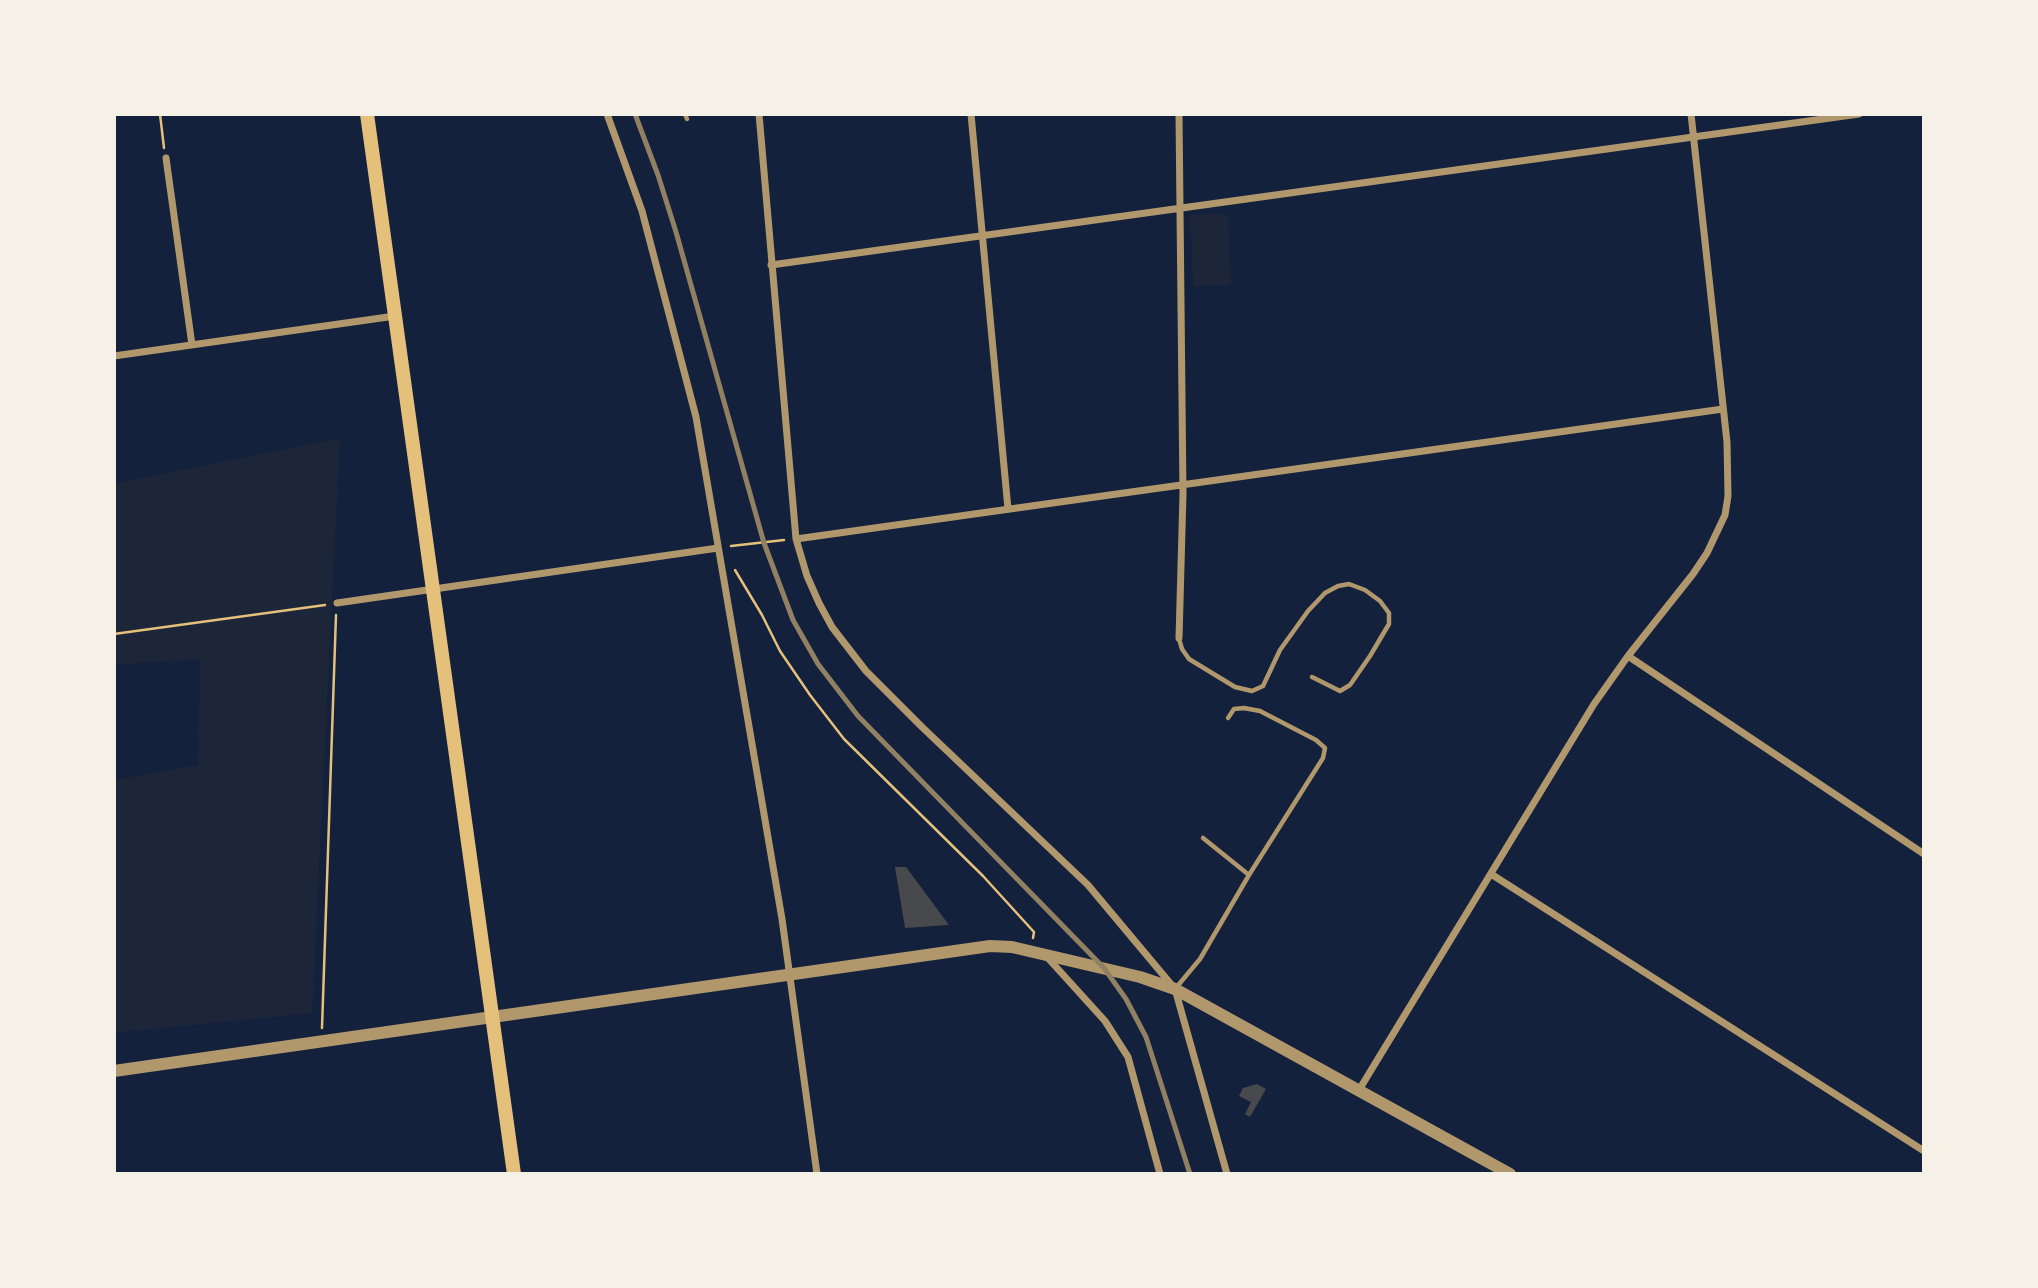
<!DOCTYPE html>
<html>
<head>
<meta charset="utf-8">
<style>
	body { margin:0 }
	#map { position:relative; width:2038px; height:1288px; overflow:hidden; background:#14213d; font-family:Figtree,sans-serif }
	canvas { display:block }
	.frame { position:absolute; inset:0; border:116px solid #f6f1e7; pointer-events:none }
</style>
</head>
<body>
<div id="map">
<canvas width="2038" height="1288"></canvas>
<div class="frame"></div>
</div>
<script>
const ctx = document.querySelector('canvas').getContext('2d');
ctx.lineJoin = 'round';
function fill(path, color) { ctx.fillStyle = color; ctx.fill(path, 'evenodd'); }
const toPath = rows => new Path2D(rows.map(r => 'M' + r).join(''));
function trace(path, color, width, dash) { ctx.strokeStyle = color; ctx.lineWidth = width; ctx.lineCap = dash ? 'butt' : 'round'; ctx.setLineDash(dash || []); ctx.stroke(path); }
const green = toPath([
	[1228,214,1231,285,1193,286,1190,215],
	[340,438,312,1013,114,1033,114,780,198,765,200,659,114,665,114,484]
]);
const building = toPath([
	[895,867,906,867,949,925,905,928],
	[1257,1084,1266,1089,1250,1117,1245,1114,1251,1102,1239,1096,1243,1088]
]);
const path = toPath([
	[160,114,164,148],
	[731,546,784,540],
	[735,570,762,615,780,651,810,695,844,739,983,876,1034,932,1033,938],
	[114,634,325,605],
	[322,1028,336,615]
]);
const service = toPath([
	[685,114,687,119],
	[1179,639,1182,649,1189,659,1235,687,1252,691,1263,686,1280,650,1308,611,1325,593,1338,586,1349,584,1365,590,1380,601,1389,613,1389,624,1370,656,1350,685,1340,691,1312,677],
	[1228,718,1234,709,1244,708,1260,711,1316,740,1325,748,1323,758,1249,875],
	[1175,989,1200,959,1249,875,1203,838]
]);
const minor = toPath([
	[607,114,642,211,696,417,782,919,817,1174],
	[759,114,796,539,807,576,819,603,832,627,866,671,922,727,1088,885,1175,989,1227,1174],
	[971,114,1008,509],
	[1179,114,1183,494,1179,638],
	[166,158,192,345],
	[771,265,1859,114],
	[114,356,395,316],
	[796,539,1723,409],
	[337,603,718,548],
	[1628,656,1924,854],
	[1491,874,1924,1151],
	[1047,957,1105,1021,1128,1057,1160,1174],
	[1359,1090,1594,704,1628,656,1693,574,1707,553,1725,515,1728,496,1727,442,1691,114]
]);
const tertiary = toPath([
	[114,1071,990,946,1012,947,1140,977,1175,989,1510,1174]
]);
const secondary = toPath([
	[367,114,514,1174]
]);
const rail = toPath([
	[635,114,658,175,676,232,764,543,793,620,818,664,858,716,1104,968,1126,999,1146,1037,1190,1174]
]);
fill(green, '#1d2539');
fill(building, '#48494c');
trace(path, '#e5c07b', 2.5);
trace(service, '#b1986c', 4.5);
trace(minor, '#b1986c', 7);
trace(tertiary, '#b1986c', 12);
trace(secondary, '#e5c07b', 14);
trace(rail, '#918062', 5);
</script>
</body>
</html>
